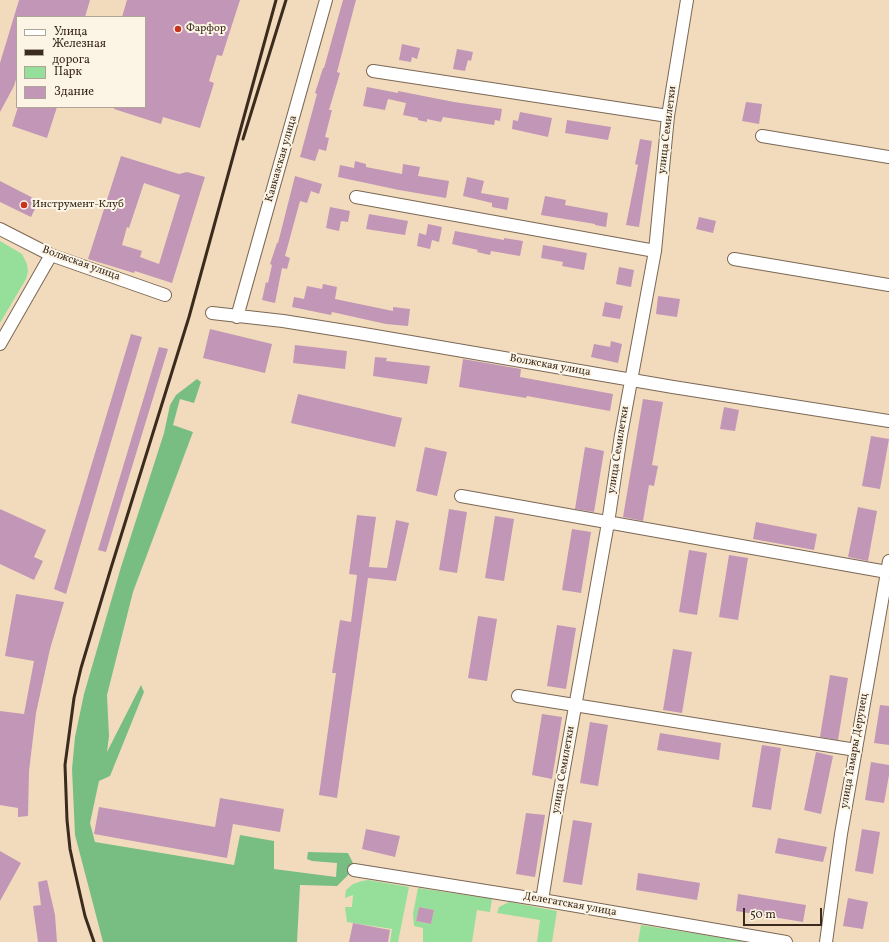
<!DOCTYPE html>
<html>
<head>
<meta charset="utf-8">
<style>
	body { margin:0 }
	#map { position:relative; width:889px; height:942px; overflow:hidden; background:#f2dbbc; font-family:Vollkorn,serif }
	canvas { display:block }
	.legend { position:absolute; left:16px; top:16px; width:130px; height:92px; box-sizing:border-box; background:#fcf5e5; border:1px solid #afa495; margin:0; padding:5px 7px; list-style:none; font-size:12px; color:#3b2a1e }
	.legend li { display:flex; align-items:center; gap:8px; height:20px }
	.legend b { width:20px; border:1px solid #afa495 }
	.scale { position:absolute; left:743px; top:908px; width:79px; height:18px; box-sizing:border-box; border:2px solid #3b2a1e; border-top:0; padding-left:5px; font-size:12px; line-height:14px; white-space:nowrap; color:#3b2a1e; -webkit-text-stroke:3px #fcf5e5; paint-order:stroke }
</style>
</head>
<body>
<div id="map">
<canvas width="889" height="942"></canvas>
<ul class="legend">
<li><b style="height:5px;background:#fff"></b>Улица</li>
<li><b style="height:5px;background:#3b2a1e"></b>Железная дорога</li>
<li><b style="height:11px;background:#95df9a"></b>Парк</li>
<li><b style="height:11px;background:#c296b6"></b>Здание</li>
</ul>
<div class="scale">50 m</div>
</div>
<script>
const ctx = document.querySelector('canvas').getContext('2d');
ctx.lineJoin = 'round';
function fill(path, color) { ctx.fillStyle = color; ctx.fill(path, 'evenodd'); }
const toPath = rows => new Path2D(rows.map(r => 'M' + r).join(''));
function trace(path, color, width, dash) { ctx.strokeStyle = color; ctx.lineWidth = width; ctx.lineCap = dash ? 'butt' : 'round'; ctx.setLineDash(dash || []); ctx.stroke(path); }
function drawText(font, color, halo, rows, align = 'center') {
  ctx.font = font + ' Vollkorn,serif'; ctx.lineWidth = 4; ctx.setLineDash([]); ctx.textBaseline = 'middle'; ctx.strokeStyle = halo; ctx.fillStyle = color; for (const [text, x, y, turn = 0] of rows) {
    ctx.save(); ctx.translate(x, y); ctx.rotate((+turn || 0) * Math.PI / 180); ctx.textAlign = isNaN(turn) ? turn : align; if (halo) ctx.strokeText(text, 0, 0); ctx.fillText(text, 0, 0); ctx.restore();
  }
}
const green = toPath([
	[0,241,22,254,27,264,28,272,26,279,0,323],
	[368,880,409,887,398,942,390,942,392,929,347,922,345,907,352,907,353,895,345,898,346,890,353,884,362,881],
	[418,888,492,899,490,912,477,910,472,942,423,942,423,928,414,926,413,914],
	[419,907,434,910,431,924,416,921],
	[509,902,557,911,552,942,537,942,540,920,497,913,499,907],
	[641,925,716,937,747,942,638,942]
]);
const forest = toPath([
	[197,379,201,382,194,403,180,399,173,425,193,432,133,592,107,695,109,736,107,752,141,685,144,692,110,776,99,781,90,823,95,842,234,865,240,835,274,841,274,869,336,877,337,863,312,861,307,859,308,852,348,853,353,863,349,874,337,886,300,885,297,942,103,942,75,835,72,769,75,737,84,694,121,567,164,433,170,405,176,395]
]);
const building = toPath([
	[19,0,90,0,85,17,17,17,17,76,14,86,0,112,0,63],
	[127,0,240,0,222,56,217,55,209,81,214,83,200,128,163,117,161,124,114,109,114,107,145,107,145,17,122,17],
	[343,0,356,0,337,72,340,73,329,110,332,110,325,137,329,138,326,151,319,149,315,161,300,157,317,94,315,93,323,68,324,68],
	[402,44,420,48,417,59,412,57,411,62,399,60],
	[457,49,473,52,471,61,468,60,465,71,453,69],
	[367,87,398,93,398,91,454,102,502,109,500,121,495,120,494,125,443,117,441,122,427,119,427,122,418,120,418,118,403,115,406,103,388,99,385,110,363,106],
	[746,102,762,104,759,124,742,121],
	[18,107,57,107,47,138,12,126],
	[520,112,552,118,548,137,512,129,513,120,518,121],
	[567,120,611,127,608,140,565,133],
	[640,139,652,141,639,227,626,225,638,165,635,164],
	[121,156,179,174,187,172,205,177,172,283,135,271,134,273,88,259],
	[144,183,180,195,159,264,140,257,142,251,122,245,127,227,129,228],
	[355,161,366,164,366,167,402,174,403,164,420,167,418,176,449,181,446,198,399,190,338,177,340,165,354,168],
	[295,176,322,184,319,194,311,191,307,203,300,201,285,256,290,258,287,269,282,268,275,303,262,300,266,282,268,283,272,265,270,264,277,243,278,243],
	[467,177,484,181,481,193,509,198,507,210,492,207,492,203,463,196],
	[0,181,39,201,31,217,0,202],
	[545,196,566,200,565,205,608,213,606,227,595,225,595,224,541,215],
	[330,207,350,211,348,222,341,221,339,231,326,228],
	[369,214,408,221,405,235,366,229],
	[699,217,716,221,713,233,696,229],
	[428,224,442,227,439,242,432,240,430,249,417,246,419,233,426,235],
	[455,231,504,240,504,238,523,241,520,256,491,251,490,255,477,252,478,250,452,244],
	[543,245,587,253,584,270,562,266,563,262,541,258],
	[619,267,634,270,631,287,616,284],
	[323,284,337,287,335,299,393,311,393,307,410,309,408,326,386,324,332,312,331,315,292,307,294,297,304,299,307,286,322,289],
	[658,296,680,299,677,317,656,314],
	[605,302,623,306,620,319,602,316],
	[210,329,272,344,265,373,203,358],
	[131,334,142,337,66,594,54,589],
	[611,341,622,344,618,363,591,357,594,344,610,347],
	[295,345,347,351,345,369,293,363],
	[159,347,168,349,106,552,98,550],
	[375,357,387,358,386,361,430,366,427,384,373,376],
	[463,359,521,369,520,377,613,394,610,411,527,396,526,398,459,387],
	[298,394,402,418,395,447,291,423],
	[643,399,663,402,652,465,658,466,654,486,649,485,643,521,623,517],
	[724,407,739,410,735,431,720,429],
	[871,436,889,439,880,489,862,486],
	[425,447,447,452,437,496,416,491],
	[585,447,604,451,594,512,575,509],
	[858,507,877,511,868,561,848,557],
	[0,509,46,530,34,557,43,561,34,580,0,564],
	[449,509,467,512,457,573,439,570],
	[357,515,376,517,369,567,387,568,396,520,409,523,396,581,368,578,337,798,319,795,336,673,332,673,340,620,351,622,357,575,349,574],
	[495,516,514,519,504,581,485,578],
	[756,522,817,534,814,550,753,539],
	[572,529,591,532,581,593,562,590],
	[689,550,707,553,697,615,679,612],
	[729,555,748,558,738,620,719,617],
	[16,594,64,602,50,649,36,713,29,771,28,816,18,817,18,808,0,805,0,711,24,714,34,661,5,656],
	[478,616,497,619,487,681,468,678],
	[557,625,576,628,566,689,547,686],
	[673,649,692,652,682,713,663,710],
	[830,675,848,678,838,740,820,737],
	[880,705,889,706,889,745,874,743],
	[542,714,562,717,552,779,532,775],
	[590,722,608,725,598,786,580,783],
	[660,733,721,743,719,760,657,750],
	[762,745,781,748,771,810,752,807],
	[816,752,833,756,821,814,804,810],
	[871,762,889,765,889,775,884,803,865,800],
	[220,798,284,809,280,832,233,824,227,858,94,834,99,807,215,827],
	[526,813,545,815,535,877,516,874],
	[573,820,592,823,582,885,563,882],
	[366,829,400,836,395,857,362,849],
	[862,829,880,832,873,874,855,871],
	[778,838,827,847,823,862,775,853],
	[0,851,21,863,0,901],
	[638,873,700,883,697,900,636,890],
	[47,880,55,915,57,942,38,942,33,906,41,905,38,882],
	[738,894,806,905,803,922,736,911],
	[848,898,868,902,863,929,843,926],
	[419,907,434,910,431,924,416,921],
	[353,923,390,930,388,942,349,942]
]);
const minor = toPath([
	[373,71,668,116],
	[762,136,889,157],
	[356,197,655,251],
	[0,229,51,255,165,295],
	[734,259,889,285],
	[212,313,283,321,358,333,673,387,889,421],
	[237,317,326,0],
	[0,344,51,255],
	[461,496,887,572],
	[518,696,856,750],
	[354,870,542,900,786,942],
	[542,900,559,796,608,523,621,435,655,251,668,116,687,0],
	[826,942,841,834,889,561]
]);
const rail = toPath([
	[243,139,286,0],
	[94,942,85,916,75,872,70,849,67,820,65,765,74,698,81,668,111,568,189,317,276,0]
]);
const markers = [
	[178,29,4,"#c8321e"],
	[24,205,4,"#c8321e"]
];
const poiNames = [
	["Фарфор",186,29],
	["Инструмент-Клуб",32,205]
];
const streetNames = [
	["улица Семилетки",668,130,-83],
	["Кавказская улица",282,159,-74],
	["Волжская улица",81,264,20],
	["Волжская улица",550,366,10],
	["улица Семилетки",619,450,-81],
	["улица Тамары Дерунец",855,751,-80],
	["улица Семилетки",564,770,-80],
	["Делегатская улица",570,905,10]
];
fill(green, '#95df9a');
fill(forest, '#78be82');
fill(building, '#c296b6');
trace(minor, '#7b6855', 14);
trace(minor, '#fff', 12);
trace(rail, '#3b2a1e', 3);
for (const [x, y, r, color] of markers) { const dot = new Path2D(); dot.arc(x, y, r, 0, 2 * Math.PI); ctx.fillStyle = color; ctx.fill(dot); trace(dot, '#fcf5e5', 1.5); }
drawText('11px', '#3b2a1e', '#fcf5e5', poiNames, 'left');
drawText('11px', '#3b2a1e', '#fcf5e5', streetNames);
</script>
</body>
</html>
